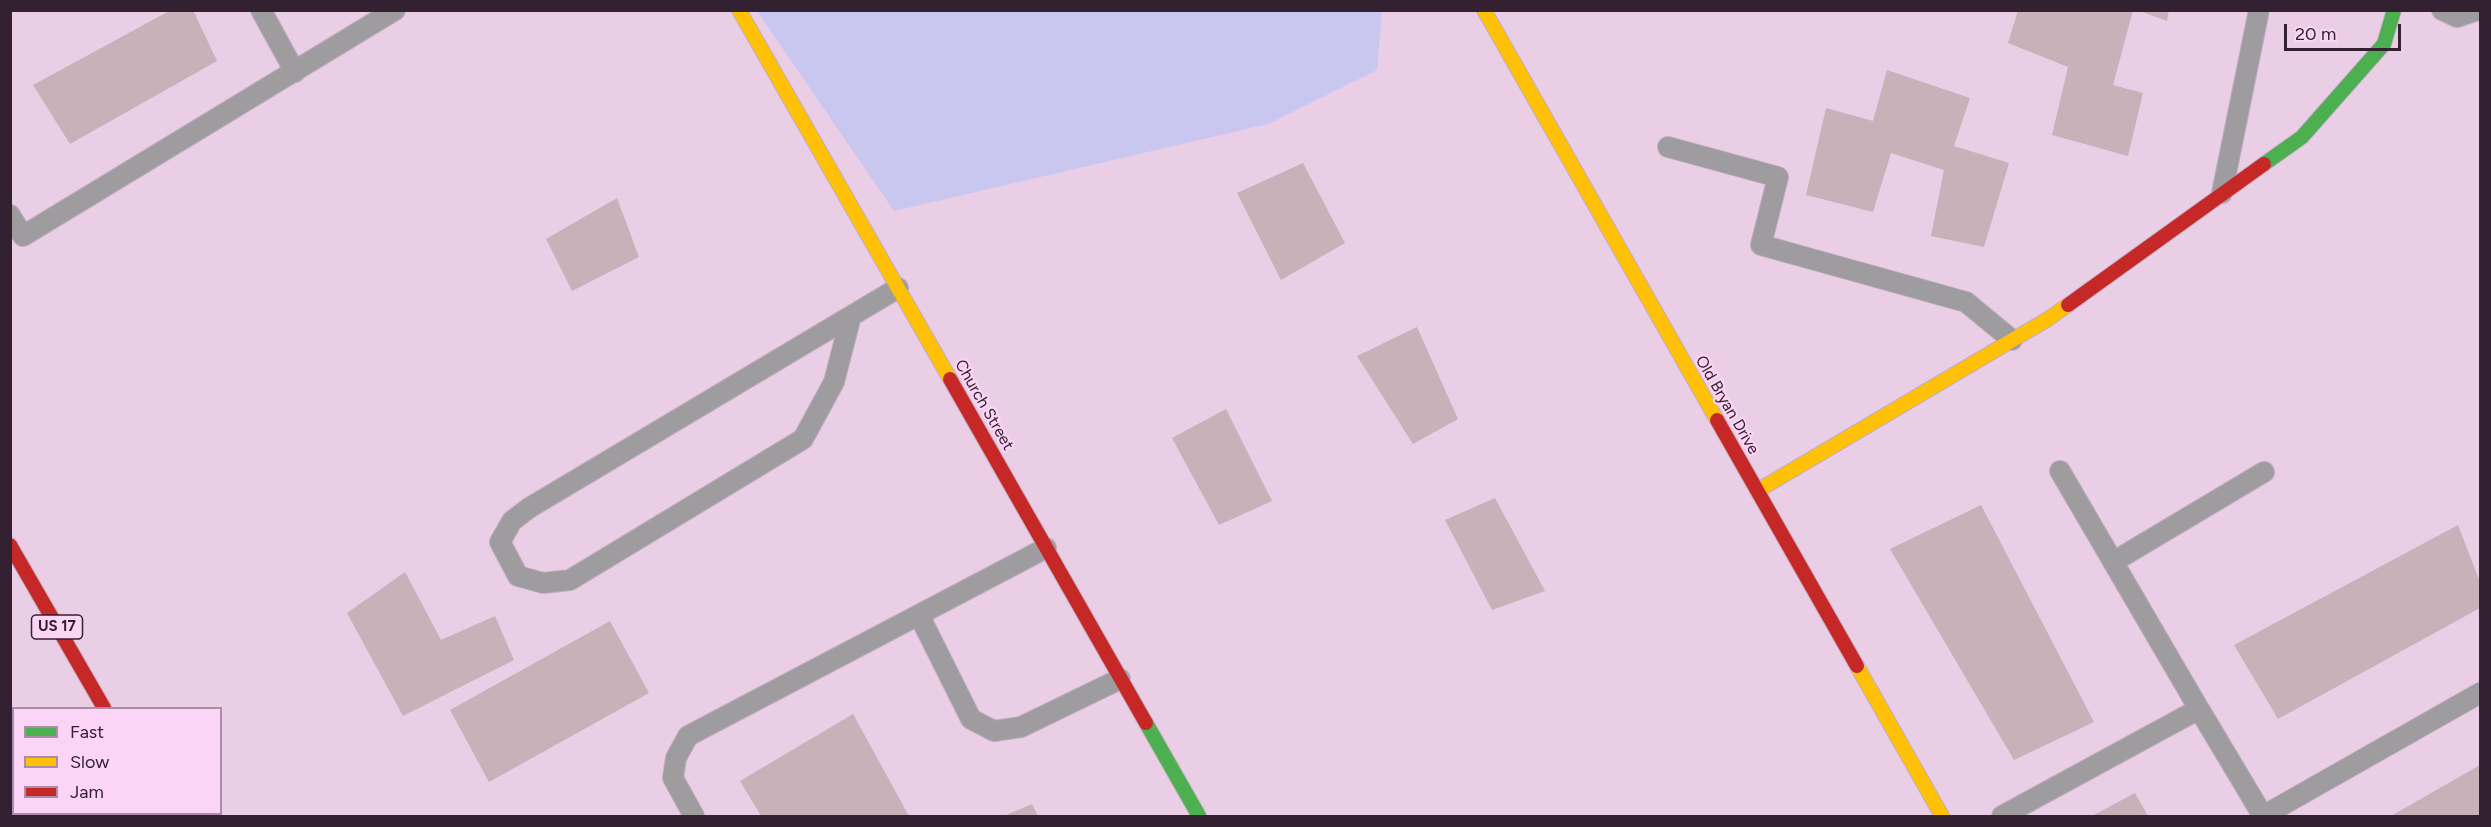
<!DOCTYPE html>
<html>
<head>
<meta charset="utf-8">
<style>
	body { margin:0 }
	#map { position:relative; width:2491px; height:827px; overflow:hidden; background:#e9cee6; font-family:Figtree,sans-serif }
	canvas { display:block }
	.frame { position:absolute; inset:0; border:12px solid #332131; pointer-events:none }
	.legend { position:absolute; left:12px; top:707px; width:210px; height:108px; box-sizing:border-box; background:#fcd4f6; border:2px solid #ac8ca7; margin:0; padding:8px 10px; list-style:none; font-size:18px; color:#332131 }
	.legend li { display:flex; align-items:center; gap:12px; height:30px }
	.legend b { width:30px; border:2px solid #ac8ca7 }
	.scale { position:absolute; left:2284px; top:24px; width:117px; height:27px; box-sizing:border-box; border:3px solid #332131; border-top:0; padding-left:8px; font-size:18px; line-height:21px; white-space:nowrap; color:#332131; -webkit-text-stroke:4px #fcd4f6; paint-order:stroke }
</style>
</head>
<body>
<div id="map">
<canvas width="2491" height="827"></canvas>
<div class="frame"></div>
<ul class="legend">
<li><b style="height:8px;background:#4caf50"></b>Fast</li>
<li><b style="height:8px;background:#ffc107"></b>Slow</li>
<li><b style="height:8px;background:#c62828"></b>Jam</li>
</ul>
<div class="scale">20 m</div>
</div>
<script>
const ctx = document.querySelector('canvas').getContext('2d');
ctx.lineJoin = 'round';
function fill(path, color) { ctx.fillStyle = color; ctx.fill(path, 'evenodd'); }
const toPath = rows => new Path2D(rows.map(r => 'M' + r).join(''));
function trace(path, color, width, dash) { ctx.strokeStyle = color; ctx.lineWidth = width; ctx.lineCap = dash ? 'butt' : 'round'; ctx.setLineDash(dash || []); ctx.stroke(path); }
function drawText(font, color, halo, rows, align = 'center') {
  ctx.font = font + ' Figtree,sans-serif'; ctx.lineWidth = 4.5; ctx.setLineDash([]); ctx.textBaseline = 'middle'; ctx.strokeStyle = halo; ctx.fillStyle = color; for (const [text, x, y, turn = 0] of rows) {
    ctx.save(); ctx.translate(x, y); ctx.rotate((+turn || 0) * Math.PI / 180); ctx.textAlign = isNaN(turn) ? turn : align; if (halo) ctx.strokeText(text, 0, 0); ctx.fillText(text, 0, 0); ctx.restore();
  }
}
const green = toPath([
	[757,11,1382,11,1377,70,1268,124,894,211]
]);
const building = toPath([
	[171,10,193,10,217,61,70,144,33,85],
	[2018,10,2133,10,2113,85,2143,93,2128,156,2052,135,2068,67,2008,43],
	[2137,10,2169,10,2167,21],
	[1887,70,1970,98,1954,146,2009,163,1984,247,1931,236,1944,170,1891,153,1873,212,1806,195,1826,108,1873,121],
	[1303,163,1345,243,1281,280,1237,193],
	[617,198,639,257,572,291,546,239],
	[1417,327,1458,419,1413,444,1357,356],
	[1226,409,1272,501,1219,525,1172,438],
	[1495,498,1545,591,1492,610,1445,520],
	[1981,505,2094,722,2014,760,1890,549],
	[2458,525,2480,582,2480,608,2278,719,2234,645],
	[405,572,441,640,495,616,514,660,403,716,347,613],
	[610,621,649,693,489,782,450,710],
	[853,714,909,816,761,816,740,781],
	[2480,765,2480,816,2391,816],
	[2135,793,2148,816,2092,816],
	[1032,804,1038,816,1004,816]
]);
const lane = toPath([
	[261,10,295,72],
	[2442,10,2457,17,2478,10],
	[1668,147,1778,177,1761,245,1966,302,2012,340],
	[2222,193,2259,10],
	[10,215,23,236,395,10],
	[851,316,834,382,803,439,570,580,543,583,518,576,500,542,512,521,529,508,898,288],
	[2113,562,2264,472],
	[919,615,971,719,994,731,1021,727,1120,679],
	[2199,709,2263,816,2480,693],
	[694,816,673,778,676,758,688,736,1046,548],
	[2002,816,2199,709,2060,471]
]);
const fast = toPath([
	[2264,164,2302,137,2384,44,2394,10],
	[1146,723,1199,816],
	[35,814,36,816],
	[163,814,165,816]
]);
const slow = toPath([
	[739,10,950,379],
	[1484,10,1717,420],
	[1757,491,2048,319,2068,305],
	[1857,666,1942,816]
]);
const jam = toPath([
	[2068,305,2264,164],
	[950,379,1146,723],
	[1717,420,1857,666],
	[10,545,104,708],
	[10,772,14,777]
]);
const shields = [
	[57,627,51]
];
const shieldNames = [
	["US 17",57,627]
];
const streetNames = [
	["Church Street",984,405,60],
	["Old Bryan Drive",1727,405,60]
];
fill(green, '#c9c6f0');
fill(building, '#c9b1b9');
trace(lane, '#c2aec0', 22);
trace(fast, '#c2aec0', 16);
trace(slow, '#c2aec0', 16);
trace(jam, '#c2aec0', 16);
trace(lane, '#9e9c9f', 20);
trace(fast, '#4caf50', 14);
trace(slow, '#ffc107', 14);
trace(jam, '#c62828', 14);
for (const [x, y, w] of shields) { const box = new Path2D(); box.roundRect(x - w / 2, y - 12, w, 24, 4.5); ctx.fillStyle = '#fcd4f6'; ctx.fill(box); trace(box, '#332131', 1.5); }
drawText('bold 15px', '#332131', null, shieldNames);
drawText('16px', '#332131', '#fcd4f6', streetNames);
</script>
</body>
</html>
